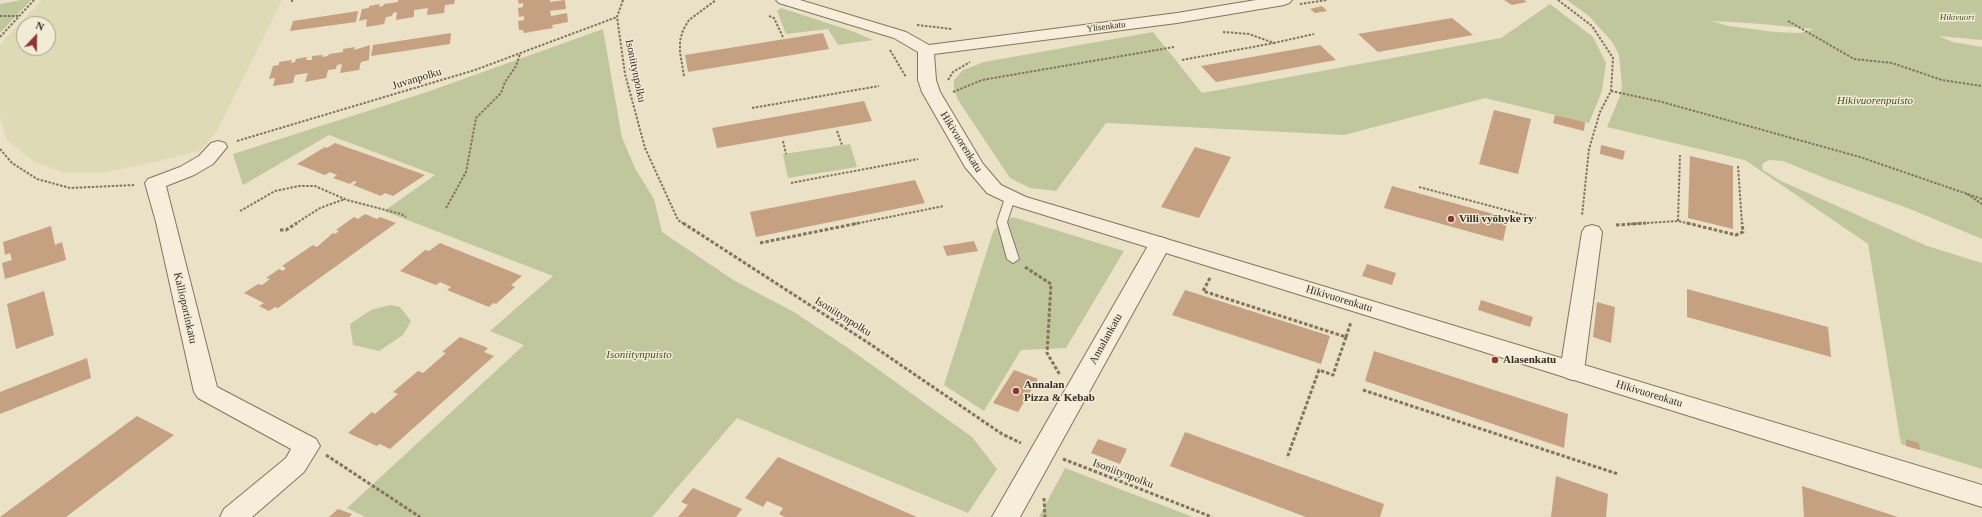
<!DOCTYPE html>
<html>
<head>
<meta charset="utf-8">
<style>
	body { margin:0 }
	#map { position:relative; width:1982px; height:517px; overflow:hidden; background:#eae1c7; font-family:"Times New Roman",serif }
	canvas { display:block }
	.north { position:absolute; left:16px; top:16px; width:40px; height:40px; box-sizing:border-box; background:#f2ebd6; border:1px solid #a79f8e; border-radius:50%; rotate:22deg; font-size:11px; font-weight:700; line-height:16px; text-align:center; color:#362c21 }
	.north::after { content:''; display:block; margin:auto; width:14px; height:18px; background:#8d3734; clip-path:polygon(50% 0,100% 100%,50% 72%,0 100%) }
</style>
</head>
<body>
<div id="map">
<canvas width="1982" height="517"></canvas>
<div class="north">N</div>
</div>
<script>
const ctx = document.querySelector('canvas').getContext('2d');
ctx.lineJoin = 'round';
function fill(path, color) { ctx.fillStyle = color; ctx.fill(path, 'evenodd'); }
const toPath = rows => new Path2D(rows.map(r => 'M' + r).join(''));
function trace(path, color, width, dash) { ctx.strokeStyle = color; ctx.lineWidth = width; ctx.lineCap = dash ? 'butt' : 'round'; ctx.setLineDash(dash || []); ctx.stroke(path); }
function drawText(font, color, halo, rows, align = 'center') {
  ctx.font = font + ' "Times New Roman",serif'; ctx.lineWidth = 3; ctx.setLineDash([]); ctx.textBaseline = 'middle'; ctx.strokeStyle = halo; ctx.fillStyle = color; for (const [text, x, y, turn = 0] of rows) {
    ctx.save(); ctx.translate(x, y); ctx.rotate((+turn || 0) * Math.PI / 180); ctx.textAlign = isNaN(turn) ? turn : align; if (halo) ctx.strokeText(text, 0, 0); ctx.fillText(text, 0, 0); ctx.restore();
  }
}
const farmland = toPath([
	[42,0,282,0,217,131,201,150,156,162,100,173,65,173,34,162,7,140,0,118,0,46,4,40],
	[24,24,48,24,48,48,24,48]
]);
const green = toPath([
	[21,0,31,0,0,33,0,4],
	[1567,0,1982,0,1982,40,1939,36,1953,42,1982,47,1982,239,1910,209,1827,179,1783,161,1769,160,1762,164,1763,170,1781,181,1927,246,1982,263,1982,469,1901,444,1868,244,1745,160,1607,127,1620,96,1622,86,1619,55,1613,43,1589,16],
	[1711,21,1749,23,1814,29,1800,33,1775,32,1729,26],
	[1550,4,1593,37,1606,63,1602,91,1589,123,1485,98,1344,135,1106,123,1056,191,1030,188,1010,178,958,100,954,88,954,80,963,70,984,62,1153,32,1202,93,1501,38],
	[781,8,852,31,873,40,838,45,828,29,786,34,777,11],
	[603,29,622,138,636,170,654,199,662,232,735,281,794,312,851,350,972,437,997,469,968,513,737,418,652,517,365,517,347,508,524,345,490,331,553,276,384,211,435,175,329,135,243,185,233,154,427,92],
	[850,144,857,167,788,178,783,154],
	[1013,217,1124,251,1066,348,1021,350,984,411,944,385,994,229],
	[390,305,400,307,411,321,403,335,379,351,353,345,350,324,371,310],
	[1065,468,1193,517,1039,517]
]);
const building = toPath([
	[398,0,455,0,454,4,445,5,444,13,427,15,428,8,414,10,414,17,396,20,397,12,393,13,392,16,386,17,384,24,366,27,367,19,359,21,362,9,369,8,369,6,380,4,379,7,383,6,384,4,398,2],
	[518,0,550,0,550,2,565,0,566,9,550,11,551,16,567,13,568,22,552,25,553,28,524,33,523,30,519,30,518,21,524,20,524,16,519,17,518,8,523,7,523,3,519,4],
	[1504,0,1524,0,1527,2,1512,5],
	[1322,6,1327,11,1315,13,1310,9],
	[358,11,356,22,290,31,293,21],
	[1452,18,1473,35,1378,52,1358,34],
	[451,33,450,44,371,56,373,45],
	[823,33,829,49,688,72,685,55],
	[370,45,369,60,361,62,359,70,340,73,342,64,337,65,336,69,328,70,326,78,305,82,308,73,295,75,293,83,273,86,275,78,269,79,273,66,279,65,279,62,292,60,291,63,295,62,296,59,307,57,306,60,312,60,312,56,323,55,322,57,328,56,329,54,343,52,343,49,355,47,354,50],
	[1320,45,1336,60,1216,82,1201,66],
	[864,101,872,121,717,148,712,128],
	[1494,110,1531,119,1518,174,1479,164],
	[1555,115,1585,122,1584,131,1553,123],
	[335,143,425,175,393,196,385,193,381,196,353,185,357,182,354,181,350,184,333,178,337,175,330,172,325,175,297,164,325,147,327,148],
	[1601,145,1625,151,1623,160,1600,154],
	[1195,147,1231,157,1199,218,1161,207],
	[1690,156,1733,166,1733,229,1688,218],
	[915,180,925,203,756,237,750,212],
	[1392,186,1508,218,1503,241,1384,208],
	[365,214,377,219,380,217,396,223,278,308,275,307,269,311,259,306,264,303,244,293,258,284,262,285,270,279,266,278,279,269,283,271,286,268,282,266,313,245,317,247,333,233,335,234,339,231,336,230,354,217,358,219],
	[51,226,55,245,62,242,66,260,5,279,2,263,12,260,10,253,5,255,3,242],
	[974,241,978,251,947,256,943,246],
	[440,243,522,276,511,285,515,287,496,304,493,303,489,307,447,290,451,287,440,282,436,285,400,271,425,250,429,251],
	[1367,264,1396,273,1392,285,1362,276],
	[1687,289,1828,327,1831,357,1687,317],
	[1185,290,1330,336,1321,364,1172,315],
	[44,291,54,335,16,349,7,304],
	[1481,300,1533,317,1530,327,1478,310],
	[1597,302,1615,307,1611,343,1593,337],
	[460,337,488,348,484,352,494,356,390,449,380,444,377,446,348,433,372,412,375,414,398,394,393,392,418,371,423,373,446,353,442,352],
	[1374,351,1568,414,1564,448,1365,381],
	[87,358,91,378,0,414,0,392],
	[1014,370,1038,379,1018,412,993,403],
	[137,416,174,435,66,517,0,517],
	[1185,432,1384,504,1380,517,1306,517,1170,466],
	[1098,439,1127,449,1120,464,1091,453],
	[1906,439,1919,443,1920,450,1906,446],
	[778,457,917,517,785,517,779,514,783,508,767,501,763,507,745,498],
	[1556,476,1608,494,1606,517,1551,517],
	[1802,486,1898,517,1804,517],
	[693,488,742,509,736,517,678,517,688,505,681,502],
	[338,509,352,514,349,517,329,517]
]);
const pathFar1 = toPath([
	[292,0,292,2],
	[623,0,617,17,625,74,645,148,678,220,684,224],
	[1558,0,1592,26,1613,58,1611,91,1600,112,1589,149,1582,216],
	[1300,4,1327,0],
	[0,16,18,16],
	[769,16,774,18,783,37],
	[1788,21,1854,59,1892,63,1942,80,1982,86],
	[917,25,952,29],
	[1223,32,1249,34,1274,43,1314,34],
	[0,37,34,0],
	[890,50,906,77],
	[1182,60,1274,43],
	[684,76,680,52,680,41,683,30,689,20,716,0],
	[948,80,953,72,970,62],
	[1611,91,1662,102,1860,157,1982,199],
	[953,92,982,80,1174,47],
	[752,108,879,86],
	[837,131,842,145],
	[237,141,475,70,617,17],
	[783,141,786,154],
	[0,149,12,163,37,179,70,188,135,185],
	[1738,166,1742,224],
	[791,183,918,159],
	[1419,187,1536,218],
	[1967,194,1982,204],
	[446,208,466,172,476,118,501,93,505,82,516,66,520,54],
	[240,211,275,191,299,186,315,186,347,200,401,214,406,217],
	[1678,221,1680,155],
	[295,224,320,208,345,199],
	[854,224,944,206],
	[1631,224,1678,221,1691,224]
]);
const path = toPath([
	[683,223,870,344,1002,434,1021,443],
	[1687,223,1736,235,1743,232,1742,223],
	[1616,225,1646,223],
	[280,230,286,230,297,223],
	[760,243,859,223],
	[1025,267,1051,284,1047,353,1060,375],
	[1210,278,1203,291,1346,337,1333,375,1319,370,1287,458],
	[1346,337,1351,322],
	[1363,390,1618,474],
	[326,455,420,517],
	[1063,459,1212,517],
	[1044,498,1045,517]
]);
const service = toPath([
	[1010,195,1015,198,1007,222,1019,259,1013,263,1007,259,997,222,1005,198,1010,195]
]);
const minor = toPath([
	[776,0,800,0,906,32,929,45,1177,13,1256,0,1292,0,1289,3,1284,5,1177,23,934,54,936,80,940,92,983,164,1001,185,1026,197,1167,239,1170,244,1167,249,1160,251,1012,205,987,193,965,167,922,92,918,80,918,52,894,38,779,3,776,0],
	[218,141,225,143,227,147,213,164,194,175,166,186,217,387,316,439,320,446,304,472,252,517,220,517,224,509,286,458,291,449,198,398,194,392,156,222,145,183,148,179,180,167,199,156,211,143,218,141],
	[1592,225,1599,227,1602,232,1584,371,1580,377,1572,380,1564,377,1560,371,1582,232,1585,227,1592,225]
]);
const tertiary = toPath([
	[1160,237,1982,485,1982,507,1166,253,1020,517,992,517,1149,244,1152,239,1160,237]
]);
const markers = [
	[1451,219,4,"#8d3734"],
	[1495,360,4,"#8d3734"],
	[1016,391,4,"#8d3734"]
];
const farParknames = [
	["Hikivuori",1957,18]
];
const farStreetnames = [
	["Ylisenkatu",1106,27,-7]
];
const streetNames = [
	["Isoniitynpolku",635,71,78],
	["Juvanpolku",417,79,-17],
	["Hikivuorenkatu",961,142,58],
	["Hikivuorenkatu",1339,299,17],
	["Kallioportinkatu",185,308,77],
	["Isoniitynpolku",843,317,32],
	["Annalankatu",1106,339,-61],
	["Hikivuorenkatu",1649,394,17],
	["Isoniitynpolku",1123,474,21]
];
const parkNames = [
	["Hikivuorenpuisto",1875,101],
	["Isoniitynpuisto",639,355]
];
const poiNames = [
	["Villi vyöhyke ry",1459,219],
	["Alasenkatu",1503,360],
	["Annalan",1024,385],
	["Pizza & Kebab",1024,398]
];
fill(farmland, '#dfdab6');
fill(green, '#c1c79c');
fill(building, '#c5a081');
trace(service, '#84745e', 2);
trace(minor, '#84745e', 2);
trace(tertiary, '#84745e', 2);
trace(pathFar1, '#84745e', 2, [2.5, 1.5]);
trace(path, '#84745e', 3, [3.5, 2]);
fill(service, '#f6eeda');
fill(minor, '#f6eeda');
fill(tertiary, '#f6eeda');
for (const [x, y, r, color] of markers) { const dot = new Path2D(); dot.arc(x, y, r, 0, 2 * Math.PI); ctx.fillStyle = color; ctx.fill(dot); trace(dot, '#f2ebd6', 1.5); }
drawText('italic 9px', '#455029', '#f2ebd6', farParknames);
drawText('9px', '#362c21', '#f2ebd6', farStreetnames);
drawText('11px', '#362c21', '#f2ebd6', streetNames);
drawText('italic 11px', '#455029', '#f2ebd6', parkNames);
drawText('bold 11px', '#362c21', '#f2ebd6', poiNames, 'left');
</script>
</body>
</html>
